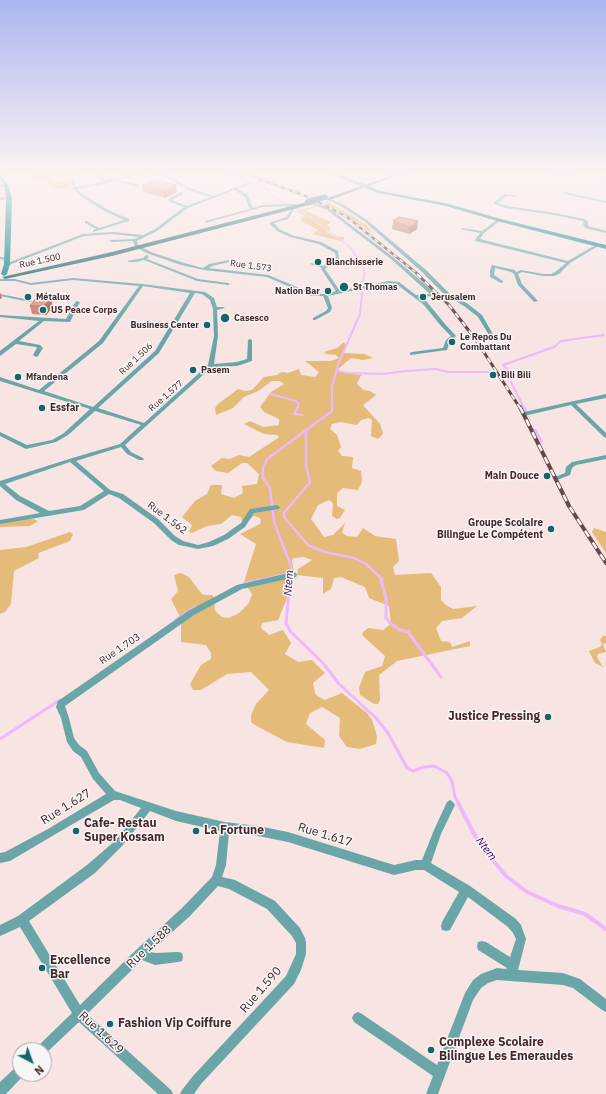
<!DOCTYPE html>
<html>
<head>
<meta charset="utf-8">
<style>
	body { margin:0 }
	#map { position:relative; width:606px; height:1094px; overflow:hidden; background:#f7e4e3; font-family:"IBM Plex Sans",sans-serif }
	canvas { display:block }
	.north { position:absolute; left:12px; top:1042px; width:40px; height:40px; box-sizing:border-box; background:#f6f6f6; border:1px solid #b1a3a4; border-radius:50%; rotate:139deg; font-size:11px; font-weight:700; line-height:16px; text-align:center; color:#492728 }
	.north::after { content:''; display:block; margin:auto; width:14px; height:18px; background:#166568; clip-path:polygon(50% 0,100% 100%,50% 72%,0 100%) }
</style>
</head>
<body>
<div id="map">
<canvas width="606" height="1094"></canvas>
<div class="north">N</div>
</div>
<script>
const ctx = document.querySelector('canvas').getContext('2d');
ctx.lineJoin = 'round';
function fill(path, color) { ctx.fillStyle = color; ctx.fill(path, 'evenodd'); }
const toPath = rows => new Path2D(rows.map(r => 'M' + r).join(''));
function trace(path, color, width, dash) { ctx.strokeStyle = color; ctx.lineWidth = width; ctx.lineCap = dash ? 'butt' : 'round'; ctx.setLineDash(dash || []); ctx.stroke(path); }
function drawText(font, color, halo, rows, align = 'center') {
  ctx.font = font + ' "IBM Plex Sans",sans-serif'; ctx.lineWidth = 3; ctx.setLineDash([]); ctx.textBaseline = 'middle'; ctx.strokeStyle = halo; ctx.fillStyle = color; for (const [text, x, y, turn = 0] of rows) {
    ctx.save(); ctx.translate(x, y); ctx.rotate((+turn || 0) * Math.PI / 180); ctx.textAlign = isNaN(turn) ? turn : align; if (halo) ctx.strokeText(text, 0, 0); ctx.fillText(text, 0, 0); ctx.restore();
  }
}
const green = toPath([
	[57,172,63,172,61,174,63,176,54,178,53,181,64,182,65,180,64,177,68,176,70,177,71,186,61,189,53,188,47,185,48,178,34,180,28,177,45,173,51,175,56,174],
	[328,202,358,219,359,221,367,225,372,233,325,203],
	[314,206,318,206,305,211,331,222,327,225,331,229,326,232,333,236,345,237,343,240,340,241,312,234,318,230,301,221,301,219,305,215,296,212],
	[344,342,346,345,344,353,365,354,373,358,363,360,351,358,338,369,343,373,361,375,357,384,364,390,370,391,376,395,363,405,380,424,383,434,378,439,371,436,372,420,369,418,361,420,357,425,340,422,332,424,330,429,337,435,341,447,338,451,342,456,353,457,352,468,361,471,362,482,358,490,343,488,337,493,337,506,345,510,340,518,337,519,332,516,333,503,329,500,318,505,311,519,324,537,333,535,345,523,342,533,347,536,357,537,363,528,375,536,396,539,399,561,393,567,395,575,431,573,441,587,441,600,446,605,453,609,477,606,462,618,442,621,436,628,441,641,450,642,452,647,470,641,470,646,397,661,379,675,380,700,378,704,374,704,360,695,359,688,365,672,382,666,385,656,362,635,363,632,368,628,383,630,391,624,389,606,369,598,365,587,341,577,334,578,331,589,323,594,323,578,297,575,298,569,312,560,304,557,294,558,292,560,294,572,289,580,290,590,279,618,278,620,262,623,261,628,269,635,283,630,291,643,285,654,298,662,312,660,325,673,313,683,315,693,317,696,325,700,342,693,367,713,372,720,377,736,376,744,360,749,347,747,339,736,340,718,322,707,310,713,306,724,325,740,324,748,287,742,255,725,251,722,251,715,256,704,269,690,251,672,227,674,201,690,193,690,190,684,201,665,211,659,211,653,206,645,181,642,181,619,171,599,178,591,174,575,181,573,189,577,201,593,204,595,212,595,214,597,215,611,222,617,229,618,239,613,249,603,252,594,244,582,256,544,240,534,260,524,261,520,260,518,254,516,243,525,241,517,232,515,221,524,207,526,192,533,189,532,192,525,182,517,195,501,207,494,211,485,222,485,221,494,234,498,243,493,242,486,257,484,259,474,247,463,242,463,228,473,216,471,211,466,222,458,230,459,239,455,249,457,278,438,279,436,277,435,264,434,244,424,250,421,263,427,279,425,279,419,264,412,260,407,271,392,284,384,280,381,272,381,258,391,244,397,233,408,216,415,215,408,218,404,238,389,245,391,252,390,264,377,277,375,282,372,288,373,299,369,301,375,315,377,319,372,305,361,331,361,339,358,336,355,326,354,324,352,337,348],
	[26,516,38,521,30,526,0,527,0,521],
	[594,528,606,532,606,553,592,532],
	[70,532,73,534,70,541,41,552,38,554,39,558,14,571,11,604,5,612,0,614,0,550,26,547],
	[603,636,606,636,606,643,603,644,606,652,598,654,597,657,603,667,595,663,589,651,600,647,602,644,600,640]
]);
const streamFar4 = toPath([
	[224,172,259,185,269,190,270,194,275,198,302,211,351,248,364,270,365,275],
	[546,172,606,180]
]);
const streamFar3 = toPath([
	[336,371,348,373,384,374,404,371],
	[405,371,436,369,448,372,493,372],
	[504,372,510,372,503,365,554,347,561,341,604,335],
	[511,382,524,408],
	[270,394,296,401,299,404,297,408],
	[332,408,332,386,339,362,360,314,364,274]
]);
const streamFar2 = toPath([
	[298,407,294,414,303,415],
	[524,407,527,413],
	[535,430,542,442],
	[306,433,306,465,310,482,284,513,284,517,308,545,325,552,354,558,366,564,381,578,382,581],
	[256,581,285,574],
	[290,581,291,566,274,522,270,488,263,478,263,468,267,459,332,411,332,407]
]);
const streamFar1 = toPath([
	[290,580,286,623,290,631,323,663,339,684,376,718,388,733,407,768,413,771,424,767,434,766,447,773,452,781,455,797,459,804],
	[381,580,386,598,386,618,391,624,400,630,408,632,441,677],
	[245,583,261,580],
	[176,620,195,607],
	[0,739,60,700]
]);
const stream = toPath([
	[458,803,480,845,506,876,527,892,558,906,585,914,606,929]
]);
const street = toPath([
	[0,172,10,172,0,174,0,172],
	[68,172,72,172,76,187,102,182,97,172,101,172,105,181,141,172,146,172,119,180,139,185,138,187,115,181,104,184,77,189,81,193,108,210,129,219,129,221,93,232,93,230,96,229,85,223,85,221,87,221,99,228,124,220,106,212,79,195,73,188,68,172],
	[152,172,157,172,172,177,190,188,213,196,250,182,250,184,237,189,247,194,253,208,263,205,295,204,297,205,295,206,263,207,205,223,205,221,250,209,244,196,234,190,188,208,157,231,137,241,138,245,151,252,184,263,203,268,209,264,229,260,229,262,212,266,209,268,268,275,314,294,325,294,336,291,321,269,322,268,310,264,312,263,323,266,336,258,335,253,319,244,290,237,277,231,269,223,286,217,293,207,295,208,288,219,274,223,279,229,292,235,321,242,338,251,339,259,325,269,340,291,389,281,399,282,416,295,430,294,391,259,327,210,309,203,312,202,329,208,393,257,434,292,434,296,420,297,427,302,445,324,456,336,450,341,447,350,410,355,410,353,412,352,443,348,446,340,451,336,441,326,423,304,396,284,389,283,328,296,332,308,330,312,315,320,313,320,313,318,326,311,328,308,323,296,311,296,267,277,204,270,181,265,149,254,135,247,133,241,111,242,109,241,111,240,134,239,139,237,113,234,84,236,9,265,5,264,83,234,113,232,143,235,155,229,184,207,168,201,168,199,181,192,183,192,183,194,172,200,187,206,210,197,188,190,170,179,152,172],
	[281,172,285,172,285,173,282,174,281,172],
	[6,184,7,186,0,187,0,185,6,184],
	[564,192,606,201,606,203,564,194,564,192],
	[504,194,518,196,516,197,506,196,498,203,507,206,555,213,584,219,588,221,588,226,606,231,606,233,585,228,583,224,584,222,582,221,555,215,506,208,494,204,494,202,504,194],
	[9,197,10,199,0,200,0,198,9,197],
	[327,198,341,203,367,220,426,270,449,293,468,304,482,315,494,336,494,337,476,341,476,339,489,335,478,317,464,306,445,295,422,272,365,222,339,205,327,200,327,198],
	[498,219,501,220,484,233,480,239,568,261,597,244,600,245,570,263,559,274,554,276,543,276,522,272,518,274,522,284,538,301,534,302,518,285,514,274,511,272,495,268,494,275,503,281,503,282,501,283,490,277,490,270,492,265,515,270,516,272,521,270,543,274,551,274,555,272,566,263,476,241,475,240,480,233,460,229,462,228,482,231,498,219],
	[146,255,149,256,147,259,198,279,228,283,230,284,228,285,197,281,144,260,136,262,129,262,127,261,143,258,146,255],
	[0,257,7,258,9,259,7,260,0,259,0,257],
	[73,278,142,284,205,292,214,298,217,307,223,307,225,308,217,310,218,336,214,364,237,362,247,359,248,340,250,339,252,340,252,361,237,366,212,367,125,445,131,452,143,458,144,459,143,460,139,460,127,454,121,447,76,461,110,490,123,494,158,519,175,536,183,541,198,545,209,542,224,535,241,523,250,509,277,505,280,507,279,509,254,513,245,527,228,539,213,546,198,549,179,545,171,540,154,523,119,498,109,494,84,510,0,524,0,520,40,513,16,500,0,486,0,481,69,459,120,444,141,425,95,411,68,435,56,442,26,449,0,436,0,432,27,445,52,440,64,433,90,409,0,381,0,377,39,390,99,341,139,286,73,280,31,285,15,281,0,281,0,279,15,279,31,283,73,278],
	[143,286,190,293,155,351,93,407,44,391,103,343,143,286],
	[195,293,202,294,210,300,213,309,214,336,208,365,144,423,98,408,159,353,195,293],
	[70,462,104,491,80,506,49,511,20,496,5,484,70,462],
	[0,294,30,300,32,301,30,302,0,296,0,294],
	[76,301,80,302,70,322,44,321,19,341,40,345,43,348,38,356,36,357,33,355,37,348,36,347,16,344,0,356,0,351,39,321,0,317,0,315,66,319,76,301],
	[606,394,606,398,576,404,606,433,606,438,604,437,571,405,524,416,521,414,524,412,606,394],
	[606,455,606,459,576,465,572,468,570,475,557,480,554,478,555,477,565,473,566,467,572,462,606,455],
	[293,572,296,573,297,575,296,577,242,589,194,615,65,706,69,718,74,738,79,745,87,751,99,773,115,791,176,811,225,822,258,826,288,832,394,865,416,860,422,860,434,830,447,802,450,800,453,802,455,805,441,834,431,863,470,886,516,919,521,925,526,939,518,970,563,973,580,979,606,999,606,1012,602,1010,573,988,563,985,497,980,488,983,481,988,473,1000,438,1094,426,1094,433,1076,354,1022,352,1018,354,1014,358,1012,362,1014,437,1065,465,993,473,980,481,974,497,968,506,969,507,968,478,950,477,946,478,942,482,941,486,942,510,957,516,939,513,933,508,927,468,897,450,930,446,931,442,930,441,926,442,922,459,892,424,870,416,870,394,875,288,842,258,836,229,832,226,865,222,877,235,880,275,901,300,928,305,938,306,942,306,954,301,970,294,984,201,1084,194,1094,180,1094,182,1090,193,1076,286,976,296,954,296,943,292,936,267,909,229,889,218,886,190,916,150,952,155,953,178,952,182,953,183,957,182,961,178,962,155,965,142,960,87,1014,171,1090,173,1094,158,1094,79,1022,44,1055,44,1050,36,1050,38,1046,72,1013,20,927,0,936,0,925,18,916,87,865,116,840,141,808,120,800,114,800,54,835,10,861,0,863,0,853,5,852,48,829,106,794,93,779,81,757,73,751,67,742,61,718,56,707,58,701,188,611,237,585,293,572],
	[150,811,176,821,220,831,216,865,212,877,182,908,136,950,80,1005,29,921,95,873,122,846,150,811],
	[20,1065,20,1074,25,1074,24,1075,6,1094,0,1094,0,1082,16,1067,20,1065]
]);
const secondary = toPath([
	[327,172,333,172,381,191,449,204,501,219,606,245,606,249,497,221,446,206,378,193,327,172],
	[0,174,8,185,12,198,10,264,7,274,4,276,1,274,4,264,6,198,4,185,0,179,0,174]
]);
const primary = toPath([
	[401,172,407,172,330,200,325,199,401,172],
	[311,201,313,202,313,204,112,256,5,279,2,277,112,252,311,201]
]);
const railFar2 = toPath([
	[240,172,311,198,347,217,419,275]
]);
const railFar1 = toPath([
	[417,274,449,305,476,340,520,408]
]);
const rail = toPath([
	[520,407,569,506,606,563]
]);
const primaryBridge = toPath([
	[308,202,325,197]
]);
const wall = toPath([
	[142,185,177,192,165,198,143,192],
	[393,221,417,229,409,234,392,229],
	[30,306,53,307,46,315,32,314]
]);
const shadedWall = toPath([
	[176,185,177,192,165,198,164,191],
	[418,221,417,229,409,234,410,227],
	[0,292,2,298,0,299],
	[51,298,53,307,46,315,44,306]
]);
const building = toPath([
	[155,180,176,185,164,191,142,185,155,180],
	[399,217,418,221,410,227,393,221,399,217],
	[37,297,51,298,44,306,30,306,37,297]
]);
const markers = [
	[318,262,4,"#166568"],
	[344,287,5,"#166568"],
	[328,291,4,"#166568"],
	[28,297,4,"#166568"],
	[423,297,4,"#166568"],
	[43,310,4,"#166568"],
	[225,318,5,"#166568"],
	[207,325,4,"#166568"],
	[452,342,4,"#166568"],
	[193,370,4,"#166568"],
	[493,375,4,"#166568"],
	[18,377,4,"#166568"],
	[42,408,4,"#166568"],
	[547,476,4,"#166568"],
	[551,529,4,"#166568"],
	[548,717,4,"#166568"],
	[76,831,4,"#166568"],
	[196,831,4,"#166568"],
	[42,968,4,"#166568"],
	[110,1024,4,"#166568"],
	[431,1050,4,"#166568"]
];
const farStreetnames = [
	["Rue 1.500",40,261,-12],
	["Rue 1.573",251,266,8],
	["Rue 1.506",136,359,-43],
	["Rue 1.577",166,396,-41]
];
const farPoinames = [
	["Blanchisserie",326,262],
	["St Thomas",353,287],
	["Nation Bar",320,291,"right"],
	["Métalux",36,297],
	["Jerusalem",431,297],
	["US Peace Corps",51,310],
	["Casesco",234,318],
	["Business Center",199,325,"right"],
	["Le Repos Du",460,337],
	["Combattant",460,347],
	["Pasem",201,370],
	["Bili Bili",501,375],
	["Mfandena",26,377]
];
const poiNames = [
	["Essfar",50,408,"left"],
	["Main Douce",539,476],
	["Groupe Scolaire",543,523],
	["Bilingue Le Compétent",543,535]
];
const streetNames = [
	["Rue 1.562",167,518,37],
	["Rue 1.703",120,649,-34]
];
const waterNames = [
	["Ntem",289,583,-86],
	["Ntem",486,849,53]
];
const nearPoinames = [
	["Justice Pressing",540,717,"right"],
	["Cafe- Restau",84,824],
	["Super Kossam",84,838],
	["La Fortune",204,831],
	["Excellence",50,961],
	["Bar",50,975],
	["Fashion Vip Coiffure",118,1024],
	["Complexe Scolaire",439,1043],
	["Bilingue Les Emeraudes",439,1057]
];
const nearStreetnames = [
	["Rue 1.627",66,807,-32],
	["Rue 1.617",325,835,17],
	["Rue 1.588",149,947,-43],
	["Rue 1.590",261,990,-49],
	["Rue 1.629",101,1033,43]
];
fill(green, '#e4bb78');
trace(streamFar4, '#eeb8fd', 1.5);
trace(streamFar3, '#eeb8fd', 2);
trace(streamFar2, '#eeb8fd', 2.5);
trace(streamFar1, '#eeb8fd', 3);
trace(stream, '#eeb8fd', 4);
fill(street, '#6aa6a8');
fill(secondary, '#058488');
fill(primary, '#196568');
trace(railFar2, '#684949', 2.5);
trace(railFar1, '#684949', 3);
trace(rail, '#684949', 4);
trace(railFar2, '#f6f6f6', 1.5, [4]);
trace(railFar1, '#f6f6f6', 2, [5.5]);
trace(rail, '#f6f6f6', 2.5, [7]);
trace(primaryBridge, '#196568', 5.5);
fill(wall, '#c6816b');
fill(shadedWall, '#a16957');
fill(building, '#e6967c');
trace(building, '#a16957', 1);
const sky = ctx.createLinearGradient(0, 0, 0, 325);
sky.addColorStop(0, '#aab6f0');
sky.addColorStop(0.53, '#fbf3f2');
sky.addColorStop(1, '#fbf3f200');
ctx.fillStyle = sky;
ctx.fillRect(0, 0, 606, 325);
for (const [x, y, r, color] of markers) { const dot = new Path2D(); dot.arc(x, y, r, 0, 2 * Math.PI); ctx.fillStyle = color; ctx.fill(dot); trace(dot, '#f6f6f6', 1.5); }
drawText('9px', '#492728', '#f6f6f6', farStreetnames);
drawText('bold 9px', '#492728', '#f6f6f6', farPoinames, 'left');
drawText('bold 10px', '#492728', '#f6f6f6', poiNames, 'right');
drawText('10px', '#492728', '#f6f6f6', streetNames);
drawText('italic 11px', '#470656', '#f6f6f6', waterNames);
drawText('bold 12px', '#492728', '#f6f6f6', nearPoinames, 'left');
drawText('12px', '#492728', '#f6f6f6', nearStreetnames);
</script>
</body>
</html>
